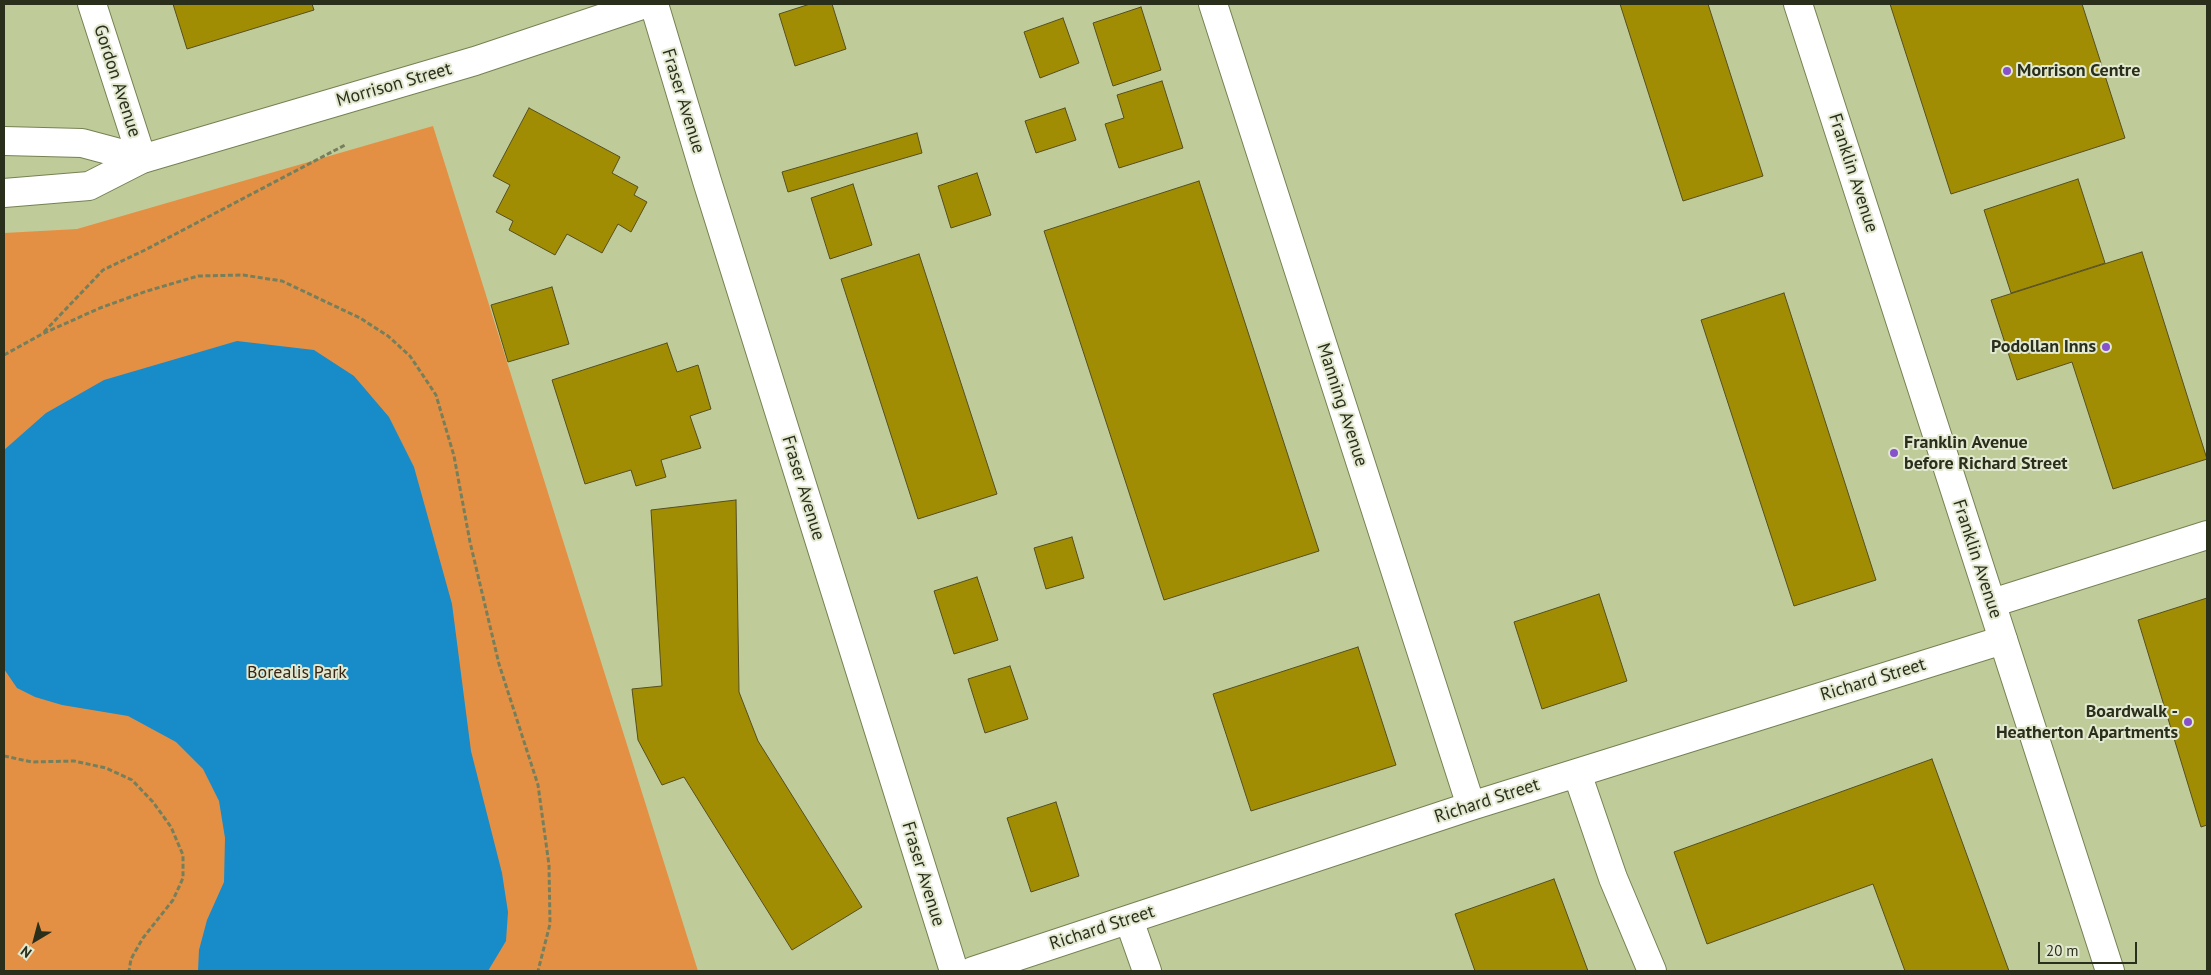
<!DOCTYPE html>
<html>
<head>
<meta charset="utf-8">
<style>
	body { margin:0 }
	#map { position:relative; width:2211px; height:975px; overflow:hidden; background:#bfcc9a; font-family:"PT Sans",sans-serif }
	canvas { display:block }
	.frame { position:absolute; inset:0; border:5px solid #2a2f1b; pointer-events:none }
	.north { position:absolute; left:10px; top:915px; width:50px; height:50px; -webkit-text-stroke:4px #e2e9d0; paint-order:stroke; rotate:217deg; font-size:14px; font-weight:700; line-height:20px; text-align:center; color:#2a2f1b }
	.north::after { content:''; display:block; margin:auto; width:18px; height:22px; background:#2a2f1b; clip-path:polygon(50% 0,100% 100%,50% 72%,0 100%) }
	.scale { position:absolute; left:2038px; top:942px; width:99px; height:22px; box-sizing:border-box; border:2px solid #2a2f1b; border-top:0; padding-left:6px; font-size:15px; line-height:18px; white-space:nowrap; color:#2a2f1b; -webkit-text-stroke:4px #e2e9d0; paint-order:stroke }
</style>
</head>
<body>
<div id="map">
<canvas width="2211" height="975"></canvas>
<div class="frame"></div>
<div class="north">N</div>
<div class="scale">20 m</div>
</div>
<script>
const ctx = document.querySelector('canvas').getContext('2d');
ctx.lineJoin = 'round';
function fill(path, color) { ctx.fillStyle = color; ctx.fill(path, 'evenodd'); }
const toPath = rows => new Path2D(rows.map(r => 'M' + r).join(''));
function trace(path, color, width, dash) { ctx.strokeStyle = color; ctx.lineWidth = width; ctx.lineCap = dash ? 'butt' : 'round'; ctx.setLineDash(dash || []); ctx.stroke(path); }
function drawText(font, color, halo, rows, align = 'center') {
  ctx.font = font + ' "PT Sans",sans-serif'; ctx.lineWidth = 4; ctx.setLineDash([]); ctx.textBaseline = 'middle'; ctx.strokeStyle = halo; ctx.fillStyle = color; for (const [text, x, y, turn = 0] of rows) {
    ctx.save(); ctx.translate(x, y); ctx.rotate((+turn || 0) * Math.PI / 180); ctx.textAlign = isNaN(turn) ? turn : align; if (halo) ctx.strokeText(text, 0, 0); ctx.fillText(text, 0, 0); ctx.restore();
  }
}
const green = toPath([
	[433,126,698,971,4,971,4,233,77,229]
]);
const water = toPath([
	[237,341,314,350,354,376,389,417,414,467,452,604,471,751,502,873,508,912,506,941,488,971,198,971,199,950,207,920,224,882,225,838,219,801,203,769,176,742,128,716,62,705,35,697,17,688,4,669,4,450,46,413,104,380]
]);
const building = toPath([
	[173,4,312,4,314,10,187,49,173,4],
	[810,4,832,4,846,49,795,66,779,14,810,4],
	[1620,4,1708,4,1763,176,1683,201,1620,4],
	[1890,4,2082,4,2125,138,1951,194,1890,4],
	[1141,7,1161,70,1113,86,1093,23,1141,7],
	[1063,18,1079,63,1040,78,1024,32,1063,18],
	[1162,81,1183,148,1119,168,1105,124,1124,118,1117,95,1162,81],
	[529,108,620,157,612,173,638,187,634,195,647,202,631,232,618,224,602,253,567,234,555,255,509,230,513,221,496,212,510,185,493,176,529,108],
	[1065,108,1076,140,1036,153,1025,121,1065,108],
	[917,133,922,153,788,192,782,172,917,133],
	[977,173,991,215,951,228,938,186,977,173],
	[2078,179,2105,263,2011,293,1984,210,2078,179],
	[1199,181,1319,551,1164,600,1044,231,1199,181],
	[853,184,872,245,830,259,811,198,853,184],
	[2142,252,2207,459,2113,489,2072,362,2017,380,1991,300,2142,252],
	[919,254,997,494,918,519,841,279,919,254],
	[552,287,569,344,508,362,491,305,552,287],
	[1784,293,1876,580,1794,606,1701,320,1784,293],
	[667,343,677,372,698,365,711,409,690,416,701,448,661,460,666,477,636,486,631,470,585,484,552,380,667,343],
	[736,500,739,692,758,741,862,907,792,950,684,777,662,785,638,740,632,689,662,686,651,510,736,500],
	[1072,537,1084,578,1046,589,1034,548,1072,537],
	[977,577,998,640,954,654,934,591,977,577],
	[1599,594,1627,681,1542,709,1514,622,1599,594],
	[2207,598,2207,825,2201,827,2138,620,2207,598],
	[1358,647,1396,765,1251,811,1213,694,1358,647],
	[1010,666,1028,719,985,733,968,679,1010,666],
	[1932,759,2009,971,1905,971,1873,884,1707,944,1674,852,1932,759],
	[1056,802,1079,876,1031,892,1007,818,1056,802],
	[1554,879,1588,971,1475,971,1455,914,1554,879]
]);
const path = toPath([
	[44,332,103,270,145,250,345,145],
	[4,355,42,334,100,308,147,291,198,276,243,275,282,281,360,318,388,336,410,356,436,395,454,456,470,542,499,664,538,785,549,865,550,924,538,971],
	[4,756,32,762,74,761,106,768,132,780,153,802,171,827,183,855,183,878,173,900,143,938,131,959,129,971]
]);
const minor = toPath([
	[92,4,142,159],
	[654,4,707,181,954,971],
	[1213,4,1471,806],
	[1992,603,2207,535],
	[1577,773,1613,878,1652,971],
	[1129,920,1147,971],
	[973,971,1471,806,2003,640]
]);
const major = toPath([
	[1798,4,2110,971],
	[4,141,82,143,142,159],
	[4,193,89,186,142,159,475,61,645,4]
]);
const markers = [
	[2007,71,5,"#8552cb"],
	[2106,347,5,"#8552cb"],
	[1894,453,5,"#8552cb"],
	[2188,722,5,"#8552cb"]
];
const poiNames = [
	["Morrison Centre",2017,71],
	["Podollan Inns",2096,347,"right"],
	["Franklin Avenue",1904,443],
	["before Richard Street",1904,464],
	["Boardwalk -",2178,712,"right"],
	["Heatherton Apartments",2178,733,"right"]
];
const streetNames = [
	["Gordon Avenue",117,81,72],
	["Morrison Street",394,85,-16],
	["Fraser Avenue",683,101,73],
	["Franklin Avenue",1853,173,72],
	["Manning Avenue",1342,405,72],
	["Fraser Avenue",803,488,73],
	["Franklin Avenue",1977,559,72],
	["Richard Street",1873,680,-17],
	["Richard Street",1487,801,-18],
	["Fraser Avenue",923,874,73],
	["Richard Street",1102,928,-18]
];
const parkNames = [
	["Borealis Park",297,673]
];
fill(green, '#e49044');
fill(water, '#188bc9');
fill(building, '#a08d04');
trace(building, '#564e1e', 1);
trace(minor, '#758152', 30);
trace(major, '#758152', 30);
trace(path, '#767f5c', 3, [5, 2.5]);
trace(minor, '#fff', 28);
trace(major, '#fff', 28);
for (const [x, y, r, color] of markers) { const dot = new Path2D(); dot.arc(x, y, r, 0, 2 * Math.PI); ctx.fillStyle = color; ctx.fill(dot); trace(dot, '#e2e9d0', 2); }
drawText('bold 18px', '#2a2f1b', '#e2e9d0', poiNames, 'left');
drawText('18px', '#2a2f1b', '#e2e9d0', streetNames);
drawText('18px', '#392616', '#e2e9d0', parkNames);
</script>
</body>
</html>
